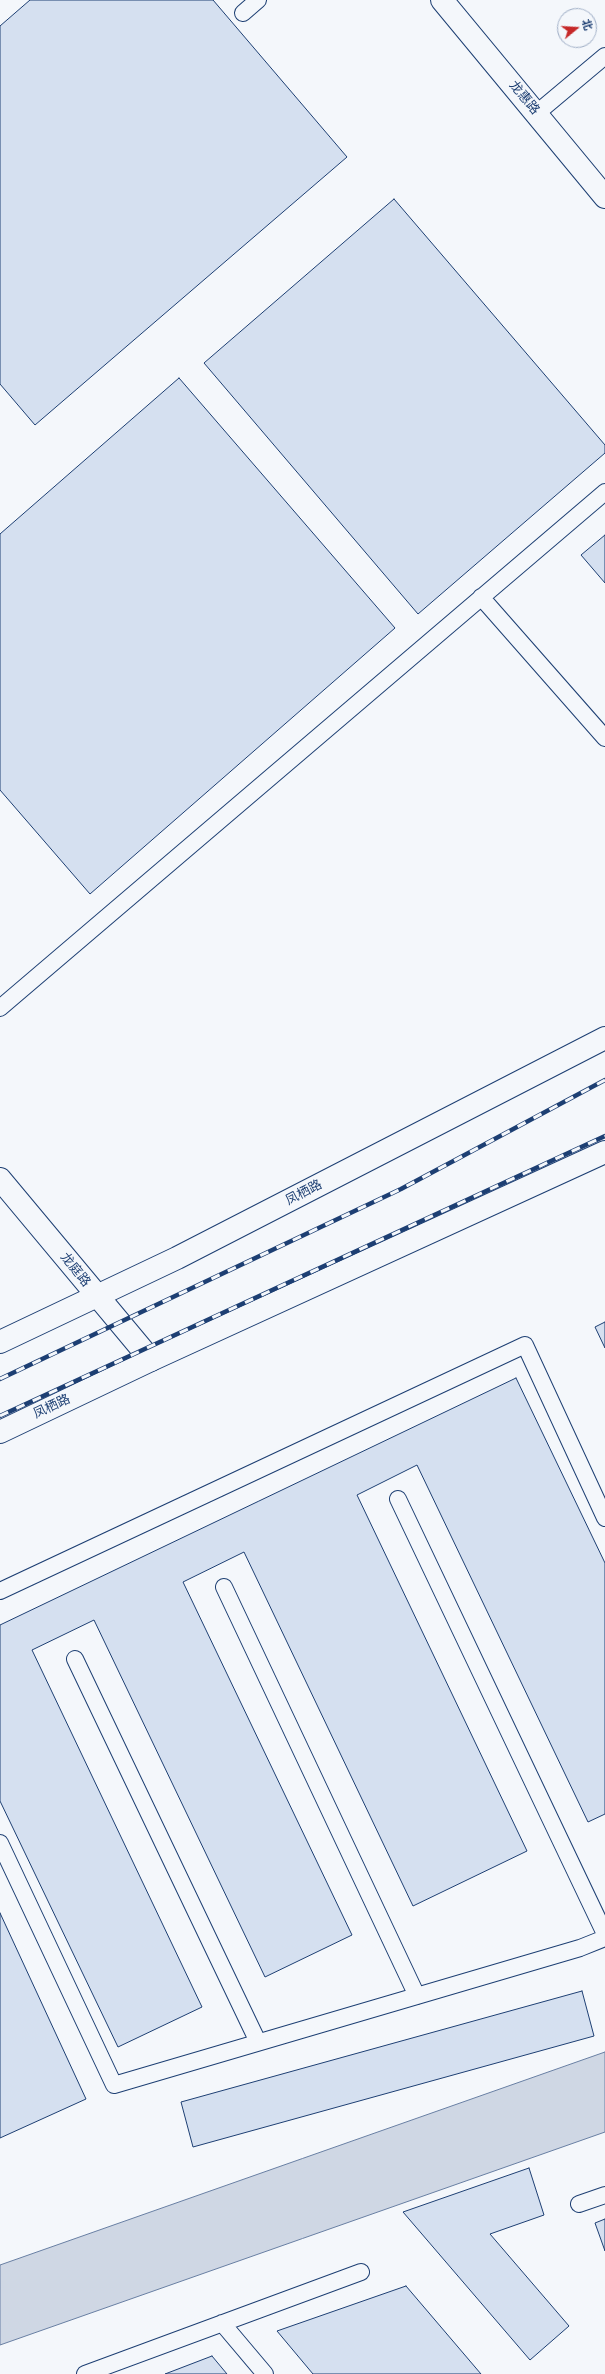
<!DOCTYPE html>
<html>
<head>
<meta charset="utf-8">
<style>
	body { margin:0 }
	#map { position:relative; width:605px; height:2374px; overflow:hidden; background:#f4f7fb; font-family:"DM Sans","Noto Sans SC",sans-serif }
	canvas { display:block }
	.north { position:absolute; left:557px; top:8px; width:40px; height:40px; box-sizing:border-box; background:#f4f7fb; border:1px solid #9eadc5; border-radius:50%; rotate:72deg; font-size:11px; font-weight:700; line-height:16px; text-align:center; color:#1d3f73 }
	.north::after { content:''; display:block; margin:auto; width:14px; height:18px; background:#c62828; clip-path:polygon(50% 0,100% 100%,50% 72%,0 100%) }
</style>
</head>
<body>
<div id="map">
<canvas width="605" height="2374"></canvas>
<div class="north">北</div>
</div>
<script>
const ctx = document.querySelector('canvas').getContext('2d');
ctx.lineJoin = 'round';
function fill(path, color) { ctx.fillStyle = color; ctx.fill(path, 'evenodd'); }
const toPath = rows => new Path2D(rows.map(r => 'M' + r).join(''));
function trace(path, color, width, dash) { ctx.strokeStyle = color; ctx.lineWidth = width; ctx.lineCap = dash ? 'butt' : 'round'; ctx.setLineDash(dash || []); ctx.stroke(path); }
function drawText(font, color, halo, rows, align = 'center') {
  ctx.font = font + ' "DM Sans","Noto Sans SC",sans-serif'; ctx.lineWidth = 3; ctx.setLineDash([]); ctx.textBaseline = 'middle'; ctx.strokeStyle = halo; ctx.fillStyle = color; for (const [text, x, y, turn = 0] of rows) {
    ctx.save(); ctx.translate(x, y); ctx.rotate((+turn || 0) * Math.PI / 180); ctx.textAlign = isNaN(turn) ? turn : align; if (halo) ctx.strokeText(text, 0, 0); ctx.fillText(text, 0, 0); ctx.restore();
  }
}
const water = toPath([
	[605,2052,605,2132,0,2345,0,2265,605,2052]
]);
const building = toPath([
	[30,0,213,0,347,157,35,425,0,384,0,26,30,0],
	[394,199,605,445,605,453,418,614,204,363,394,199],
	[179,378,395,628,90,894,0,790,0,534,179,378],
	[605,535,605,583,581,555,605,535],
	[605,1322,605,1348,595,1327,605,1322],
	[516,1378,605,1563,605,1814,588,1822,417,1465,357,1495,527,1851,413,1906,244,1552,183,1582,352,1935,265,1977,94,1620,32,1650,202,2007,118,2047,0,1801,0,1625,516,1378],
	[0,1913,86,2099,0,2138,0,1913],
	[582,1991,594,2036,193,2147,181,2102,582,1991],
	[529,2168,544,2215,490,2234,569,2326,530,2360,403,2212,529,2168],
	[605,2219,605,2251,595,2223,605,2219],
	[406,2286,481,2374,313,2374,277,2331,406,2286],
	[212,2356,227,2374,165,2374,212,2356]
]);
const service = toPath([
	[243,13,258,0],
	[537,113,605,56],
	[481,597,605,738],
	[0,1008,605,492],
	[398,1499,605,1934],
	[224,1587,417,1996],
	[0,1591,525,1345,605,1518],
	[75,1659,258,2042],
	[0,1843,114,2085,580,1948,605,1938],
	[579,2204,605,2195],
	[222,2323,265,2374],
	[85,2374,361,2272]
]);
const minor = toPath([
	[0,1179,151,1360]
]);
const tertiary = toPath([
	[442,0,605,197]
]);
const secondary = toPath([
	[0,1342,177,1258,605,1038],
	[0,1432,151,1360,605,1152]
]);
const rail = toPath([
	[0,1379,401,1189,605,1080],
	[0,1416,605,1136]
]);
const streetNames = [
	["龙惠路",524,98,50],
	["凤栖路",304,1193,-27],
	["龙庭路",75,1270,51],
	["凤栖路",52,1407,-25]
];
fill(water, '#cfd7e4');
trace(water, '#687fa3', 1);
fill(building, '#d5e0f0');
trace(building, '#1d3f73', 1);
trace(service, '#1d3f73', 18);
trace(minor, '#1d3f73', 24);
trace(tertiary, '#1d3f73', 24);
trace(secondary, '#1d3f73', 24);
trace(service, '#f4f7fb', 16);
trace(minor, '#f4f7fb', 22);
trace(tertiary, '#f4f7fb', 22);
trace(secondary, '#f4f7fb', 22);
trace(rail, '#1d3f73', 4.5);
trace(rail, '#f4f7fb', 3, [9]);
drawText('13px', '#1d3f73', '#f4f7fb', streetNames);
</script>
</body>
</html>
